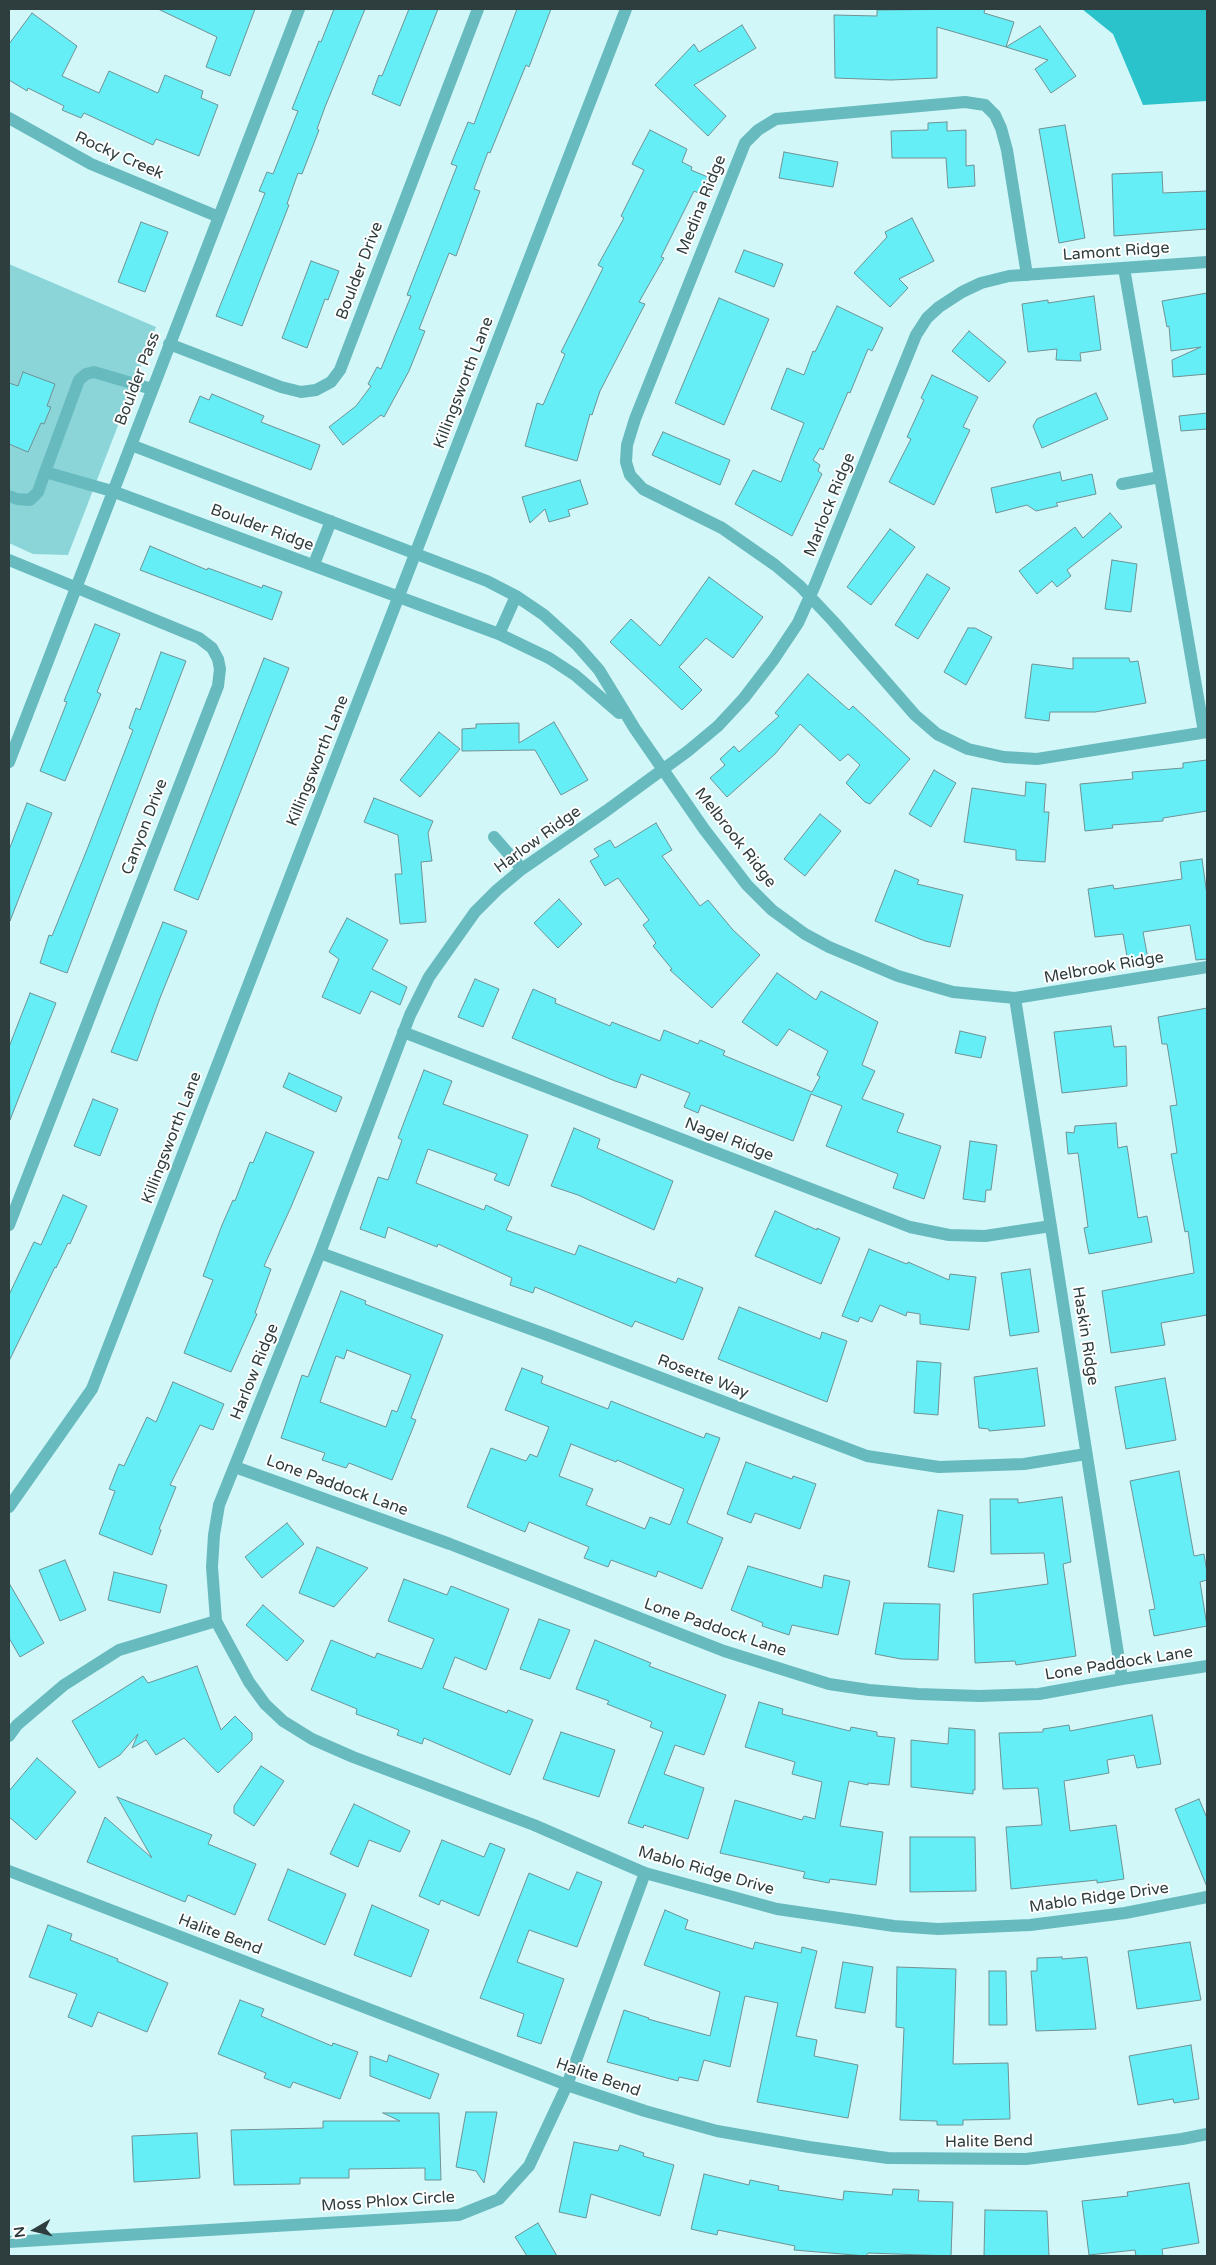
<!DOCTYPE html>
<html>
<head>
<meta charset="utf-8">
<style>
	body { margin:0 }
	#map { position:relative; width:1216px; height:2265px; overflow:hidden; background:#d2f7f9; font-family:"Varela Round",sans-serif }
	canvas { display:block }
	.frame { position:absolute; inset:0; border:10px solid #2e3d3e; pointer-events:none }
	.north { position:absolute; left:10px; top:2205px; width:50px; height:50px; -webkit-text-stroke:4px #fff; paint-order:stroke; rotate:262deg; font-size:14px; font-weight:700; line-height:20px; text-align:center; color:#2e3d3e }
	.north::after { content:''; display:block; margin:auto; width:18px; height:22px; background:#2e3d3e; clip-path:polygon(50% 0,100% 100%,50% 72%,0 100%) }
</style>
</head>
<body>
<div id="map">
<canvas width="1216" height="2265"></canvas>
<div class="frame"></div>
<div class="north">N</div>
</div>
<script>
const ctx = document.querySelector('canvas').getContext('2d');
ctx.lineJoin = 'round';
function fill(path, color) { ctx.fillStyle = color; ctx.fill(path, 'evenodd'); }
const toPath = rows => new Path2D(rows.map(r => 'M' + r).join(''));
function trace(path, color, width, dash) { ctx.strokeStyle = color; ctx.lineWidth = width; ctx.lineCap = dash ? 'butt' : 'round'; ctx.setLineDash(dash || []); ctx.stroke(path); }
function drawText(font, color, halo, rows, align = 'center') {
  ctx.font = font + ' "Varela Round",sans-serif'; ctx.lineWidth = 4; ctx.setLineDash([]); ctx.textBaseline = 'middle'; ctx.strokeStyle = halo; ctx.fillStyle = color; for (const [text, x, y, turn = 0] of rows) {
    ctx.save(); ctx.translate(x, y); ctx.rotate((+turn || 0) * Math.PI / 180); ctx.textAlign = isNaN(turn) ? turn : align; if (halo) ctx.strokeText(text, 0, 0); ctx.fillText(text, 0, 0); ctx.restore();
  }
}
const green = toPath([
	[9,264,156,327,68,555,33,554,9,543]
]);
const water = toPath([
	[1082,9,1207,9,1207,101,1143,105,1113,34]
]);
const building = toPath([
	[158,9,255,9,230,76,206,67,217,37,158,9],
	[334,9,365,9,325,107,317,129,319,130,302,174,298,173,287,204,289,205,242,326,216,316,265,193,259,191,267,172,273,174,298,111,292,109,319,41,321,42,334,9],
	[409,9,438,9,400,106,372,94,379,75,382,76,409,9],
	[517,9,551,9,529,67,526,65,490,153,488,152,474,189,480,191,456,256,449,253,419,329,425,331,409,371,384,417,381,415,343,445,329,427,356,406,371,386,368,384,377,367,381,369,411,296,407,295,457,166,451,164,468,122,474,124,517,9],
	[985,9,984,13,1014,22,1006,47,937,27,937,78,891,80,835,78,834,15,877,16,877,10,985,9],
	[32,13,77,46,62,76,99,93,109,71,158,93,165,75,203,91,201,98,218,105,199,156,156,139,153,145,84,113,81,118,62,110,64,106,28,88,27,91,9,80,9,44,32,13],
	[742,25,756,48,694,85,726,116,708,136,655,85,694,44,699,52,742,25],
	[1040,26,1076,76,1051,93,1035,69,1048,60,1006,47,1040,26],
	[947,122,947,131,966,130,966,166,974,165,975,186,948,188,946,158,892,158,891,131,928,130,928,123,947,122],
	[1065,125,1085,238,1059,243,1039,129,1065,125],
	[650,130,687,149,682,162,692,167,691,170,715,180,707,197,694,191,661,257,664,258,639,302,645,304,600,391,592,415,590,414,577,461,525,446,537,403,543,405,565,354,561,352,603,268,598,265,624,218,621,216,644,170,632,164,650,130],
	[784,152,838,162,833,187,779,178,784,152],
	[1162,172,1163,193,1207,191,1207,229,1114,236,1112,174,1162,172],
	[912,218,934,261,899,279,908,288,890,307,854,273,887,237,885,232,912,218],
	[141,222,168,232,145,292,118,282,141,222],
	[744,250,783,264,774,287,735,272,744,250],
	[311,261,339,271,328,300,325,299,307,348,282,338,311,261],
	[1207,293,1207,374,1173,377,1172,360,1201,347,1171,351,1169,326,1167,327,1162,301,1207,293],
	[1094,296,1101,350,1080,353,1081,361,1056,360,1057,349,1028,352,1022,304,1048,300,1048,303,1094,296],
	[719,298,769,319,724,425,675,403,719,298],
	[837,306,883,328,872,351,868,349,850,393,848,392,823,450,820,448,813,460,820,465,818,471,822,474,792,536,735,504,753,470,781,482,804,423,771,409,787,368,804,375,813,351,815,352,837,306],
	[969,331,1006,362,989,382,952,351,969,331],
	[23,372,55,384,47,406,51,407,44,424,41,423,28,452,9,444,9,383,18,386,23,372],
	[932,375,978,397,963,427,970,430,934,505,889,482,911,439,907,437,924,400,921,398,932,375],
	[1096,393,1108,419,1042,448,1033,426,1037,419,1096,393],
	[212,394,264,416,261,422,320,445,311,470,189,422,200,396,209,400,212,394],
	[1207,413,1207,429,1181,431,1179,416,1207,413],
	[663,432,730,460,720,485,652,455,663,432],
	[1060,472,1062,481,1092,474,1096,494,1056,503,1058,506,1036,511,1027,505,996,513,991,488,1060,472],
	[580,480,588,504,568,510,570,516,549,522,545,509,530,523,522,497,580,480],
	[1110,513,1122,527,1067,570,1071,576,1057,587,1052,581,1037,594,1019,571,1075,527,1083,538,1110,513],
	[890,529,915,547,871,605,847,587,890,529],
	[150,546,207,570,208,568,262,588,263,585,282,592,272,620,140,570,150,546],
	[1112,560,1137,564,1131,612,1105,609,1112,560],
	[927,574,950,588,918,639,895,625,927,574],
	[709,577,763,617,733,658,706,638,679,667,702,690,682,710,610,642,631,619,660,646,709,577],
	[95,624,120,634,97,692,101,694,65,781,40,771,67,702,64,701,95,624],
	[968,628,975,628,992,637,966,685,944,672,968,628],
	[161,652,186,661,67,973,40,963,49,935,52,936,88,847,133,730,129,728,136,708,140,710,161,652],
	[264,658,289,668,198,900,174,890,264,658],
	[1073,658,1129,658,1130,662,1138,661,1146,703,1095,712,1050,712,1049,721,1025,718,1032,664,1073,669,1073,658],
	[808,674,849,710,853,706,910,759,870,804,865,802,846,783,860,765,848,754,840,761,800,724,775,754,727,797,710,778,725,765,720,759,734,746,739,752,779,716,775,713,808,674],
	[554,722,588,780,561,795,535,750,462,751,462,729,476,728,476,724,519,723,519,743,554,722],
	[439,732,460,749,420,797,400,780,439,732],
	[1207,760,1207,811,1163,818,1163,821,1112,825,1113,828,1085,831,1080,784,1133,779,1132,772,1183,768,1183,763,1207,760],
	[934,770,956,783,931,827,909,814,934,770],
	[1026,782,1046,784,1044,812,1049,812,1045,862,1016,860,1016,850,964,842,972,788,1025,796,1026,782],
	[374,798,433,821,428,833,432,861,421,862,426,922,400,924,395,874,402,874,398,835,364,822,374,798],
	[27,803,52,813,10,921,9,850,27,803],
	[820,814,841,831,805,876,784,859,820,814],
	[656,823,672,850,662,856,700,906,708,900,733,930,760,955,712,1008,670,970,672,969,653,946,656,943,643,925,649,920,618,878,605,886,590,861,599,856,594,849,610,840,615,848,656,823],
	[1202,859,1207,895,1207,959,1196,960,1190,925,1143,932,1148,959,1128,962,1123,934,1095,937,1088,889,1113,885,1114,889,1182,879,1180,862,1202,859],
	[895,870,919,880,917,884,963,895,950,947,925,941,875,921,895,870],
	[559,899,582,924,558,948,534,923,559,899],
	[347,918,388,940,372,969,407,987,400,1005,371,991,360,1014,322,997,339,959,329,952,347,918],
	[163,922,187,931,160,998,137,1061,111,1052,163,922],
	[777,973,816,1000,821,991,878,1022,862,1065,875,1071,862,1099,904,1114,897,1132,941,1146,924,1199,893,1188,898,1174,826,1146,842,1106,811,1094,793,1141,701,1105,698,1113,684,1107,690,1093,641,1074,636,1088,615,1081,512,1038,533,989,556,999,555,1003,610,1026,612,1022,660,1041,664,1030,698,1044,700,1040,725,1051,723,1055,812,1092,820,1077,817,1075,828,1051,789,1029,777,1046,742,1022,777,973],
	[475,979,499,989,483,1027,458,1017,475,979],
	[30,993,56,1003,10,1120,9,1047,30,993],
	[1207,1008,1207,1315,1161,1323,1165,1345,1111,1353,1102,1291,1194,1273,1188,1231,1185,1232,1171,1154,1177,1153,1170,1106,1177,1105,1167,1044,1162,1044,1158,1017,1207,1008],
	[1111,1026,1114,1047,1126,1046,1127,1086,1062,1093,1054,1032,1111,1026],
	[960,1031,986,1037,981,1058,955,1053,960,1031],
	[424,1070,452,1081,443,1104,528,1135,509,1186,494,1180,497,1174,428,1149,416,1183,484,1210,486,1205,512,1217,506,1230,575,1255,579,1245,676,1283,678,1278,703,1288,683,1340,635,1321,632,1327,535,1287,533,1293,510,1285,512,1278,438,1244,437,1247,388,1227,385,1238,360,1229,378,1177,388,1180,402,1140,398,1138,424,1070],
	[289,1073,342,1097,336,1112,283,1087,289,1073],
	[93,1099,118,1109,100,1156,74,1146,93,1099],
	[1116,1123,1118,1148,1127,1146,1138,1218,1147,1216,1152,1242,1089,1254,1084,1228,1088,1227,1078,1153,1068,1154,1066,1132,1074,1133,1075,1126,1116,1123],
	[574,1128,600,1139,597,1148,673,1181,654,1230,578,1195,551,1186,574,1128],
	[266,1132,314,1152,291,1207,264,1266,271,1269,255,1313,257,1314,231,1372,184,1353,213,1280,203,1276,222,1225,233,1200,235,1201,250,1162,253,1163,266,1132],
	[970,1141,997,1145,991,1190,986,1190,985,1202,963,1199,970,1141],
	[63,1195,87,1206,70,1244,68,1243,56,1268,55,1267,9,1361,9,1295,34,1242,41,1245,63,1195],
	[775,1211,817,1230,817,1228,840,1238,821,1284,755,1256,775,1211],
	[869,1249,907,1264,908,1262,949,1280,950,1274,976,1277,969,1330,920,1324,920,1314,907,1312,906,1316,880,1305,872,1322,860,1317,858,1322,842,1316,869,1249],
	[1030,1269,1039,1332,1010,1336,1001,1273,1030,1269],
	[341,1291,366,1301,365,1304,443,1335,411,1418,416,1420,392,1480,349,1463,346,1468,322,1460,325,1453,281,1438,302,1375,308,1377,341,1291],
	[347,1350,411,1375,397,1412,392,1410,386,1427,320,1402,336,1356,344,1359,347,1350],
	[739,1307,820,1339,822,1332,847,1341,827,1402,718,1359,739,1307],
	[917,1361,941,1363,938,1415,914,1413,917,1361],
	[522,1368,543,1376,541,1383,608,1409,611,1401,704,1438,706,1433,720,1438,687,1523,723,1538,702,1589,658,1571,656,1577,611,1560,608,1567,584,1558,589,1547,529,1522,525,1532,467,1507,491,1448,526,1461,530,1454,537,1457,549,1427,505,1410,522,1368],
	[571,1444,616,1462,617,1460,684,1489,670,1525,650,1517,645,1529,586,1505,593,1489,559,1476,571,1444],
	[1037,1368,1045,1426,989,1431,989,1429,979,1428,974,1377,1037,1368],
	[1165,1378,1176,1440,1126,1449,1115,1387,1165,1378],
	[173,1382,224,1404,213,1430,200,1425,170,1485,176,1487,159,1529,161,1530,152,1555,99,1534,115,1491,109,1489,119,1464,124,1466,147,1417,156,1422,173,1382],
	[746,1462,792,1479,793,1476,816,1484,800,1529,755,1513,751,1523,727,1514,746,1462],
	[1179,1471,1194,1556,1204,1554,1207,1572,1207,1580,1200,1582,1207,1626,1154,1636,1149,1610,1155,1609,1130,1481,1179,1471],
	[1062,1497,1071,1562,1063,1564,1076,1656,1016,1665,1015,1661,975,1663,973,1594,1048,1584,1044,1553,991,1554,990,1499,1018,1499,1018,1503,1062,1497],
	[938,1510,963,1515,954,1572,928,1567,938,1510],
	[287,1523,304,1544,262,1578,245,1557,287,1523],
	[317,1547,368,1568,334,1607,299,1593,317,1547],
	[65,1560,86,1610,60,1621,39,1570,65,1560],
	[748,1566,822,1588,824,1575,850,1581,838,1635,792,1625,789,1635,762,1626,763,1623,731,1610,748,1566],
	[114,1572,167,1585,160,1613,108,1600,114,1572],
	[404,1579,447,1595,451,1586,509,1609,486,1670,455,1657,443,1688,507,1713,508,1710,533,1720,510,1775,424,1738,422,1744,397,1735,399,1730,356,1714,357,1709,311,1690,331,1640,375,1658,377,1653,422,1669,434,1639,388,1621,404,1579],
	[9,1583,44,1643,20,1657,9,1638,9,1583],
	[884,1603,940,1604,938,1660,901,1659,875,1654,884,1603],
	[263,1605,304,1641,287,1661,246,1625,263,1605],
	[539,1619,570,1630,550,1679,520,1669,539,1619],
	[595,1640,651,1663,649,1666,726,1695,704,1755,675,1745,664,1774,704,1788,688,1839,644,1825,643,1828,628,1823,663,1732,650,1727,652,1722,607,1704,609,1701,576,1689,595,1640],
	[197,1666,221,1730,235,1716,252,1733,252,1740,218,1773,184,1738,156,1755,146,1740,132,1748,138,1734,120,1755,99,1768,72,1721,143,1676,148,1683,197,1666],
	[759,1702,783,1709,782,1714,850,1731,851,1727,877,1732,877,1736,895,1738,889,1785,868,1783,868,1785,849,1781,840,1826,883,1832,876,1885,830,1879,829,1883,803,1878,805,1872,720,1853,735,1800,802,1820,804,1816,815,1819,822,1782,792,1774,795,1762,745,1747,759,1702],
	[1152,1715,1161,1764,1137,1768,1134,1755,1107,1760,1109,1773,1064,1781,1070,1831,1116,1825,1124,1879,1097,1883,1097,1880,1011,1889,1006,1827,1042,1825,1038,1788,1003,1789,999,1733,1043,1732,1043,1729,1069,1725,1070,1731,1152,1715],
	[949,1728,975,1730,975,1790,973,1790,973,1794,911,1787,911,1740,948,1744,949,1728],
	[561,1732,615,1750,599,1797,543,1779,561,1732],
	[37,1758,76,1792,36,1840,9,1817,9,1791,37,1758],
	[261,1766,284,1781,254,1826,234,1813,234,1806,261,1766],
	[117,1797,212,1835,208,1844,256,1864,235,1915,188,1895,185,1902,87,1862,105,1817,152,1858,117,1797],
	[1199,1799,1207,1818,1207,1887,1175,1809,1199,1799],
	[354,1804,410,1831,400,1852,369,1840,358,1867,330,1854,354,1804],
	[910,1837,975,1837,976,1891,910,1892,910,1837],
	[442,1840,484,1857,490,1843,505,1849,479,1916,441,1900,439,1905,419,1896,442,1840],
	[288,1869,346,1894,325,1945,268,1920,288,1869],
	[577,1872,602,1882,577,1947,529,1930,517,1962,564,1979,541,2044,517,2036,524,2014,480,1998,529,1873,569,1890,577,1872],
	[372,1905,429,1930,411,1977,354,1955,372,1905],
	[665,1910,688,1920,685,1929,753,1949,755,1942,801,1953,802,1947,817,1951,796,2036,817,2040,814,2056,858,2065,848,2118,757,2102,778,2003,745,1996,730,2067,704,2060,698,2081,679,2077,678,2081,607,2062,624,2010,649,2018,648,2019,710,2036,720,1992,644,1965,665,1910],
	[48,1925,72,1934,70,1940,118,1959,117,1961,168,1983,147,2032,98,2012,92,2027,68,2017,77,1994,29,1977,48,1925],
	[1190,1942,1201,2000,1137,2009,1128,1951,1190,1942],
	[1062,1957,1062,1959,1087,1957,1096,2029,1036,2031,1031,1971,1037,1971,1037,1958,1062,1957],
	[843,1962,873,1967,865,2013,835,2008,843,1962],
	[897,1967,956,1969,953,2064,1008,2063,1010,2119,963,2120,963,2125,937,2125,937,2121,900,2120,904,2028,896,2027,897,1967],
	[989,1971,1006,1971,1007,2025,989,2025,989,1971],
	[240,2000,264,2009,261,2016,332,2046,333,2043,358,2052,340,2099,293,2082,290,2088,264,2078,266,2073,218,2054,240,2000],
	[1191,2045,1199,2099,1174,2103,1173,2099,1138,2105,1129,2056,1191,2045],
	[389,2055,439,2074,430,2099,370,2076,370,2056,387,2062,389,2055],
	[466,2112,497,2112,484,2183,476,2171,456,2167,466,2112],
	[383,2113,439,2113,441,2180,425,2180,425,2168,349,2169,349,2178,300,2178,300,2184,234,2185,231,2130,323,2128,323,2121,400,2121,383,2113],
	[197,2133,200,2178,134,2182,132,2136,197,2133],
	[574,2142,618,2151,620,2145,644,2153,643,2156,674,2165,660,2216,591,2194,586,2218,559,2212,574,2142],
	[704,2174,749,2185,750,2180,779,2186,778,2190,843,2200,844,2191,892,2195,893,2189,919,2190,918,2201,953,2202,951,2256,868,2253,866,2256,794,2250,795,2246,718,2230,717,2235,691,2229,704,2174],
	[1189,2183,1199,2243,1162,2249,1163,2256,1136,2256,1135,2250,1089,2255,1082,2201,1128,2196,1127,2192,1189,2183],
	[985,2210,1047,2211,1049,2256,984,2256,985,2210],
	[538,2223,557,2256,527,2256,515,2237,538,2223]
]);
const minor = toPath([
	[9,118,91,164,219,217],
	[1207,262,1009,276,981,283,962,292,939,307,927,318,916,335,815,585,798,623,774,659,744,698,718,726,688,751,606,811,522,869,497,890,475,912,429,977,410,1015,320,1253,219,1505,214,1535,212,1567,216,1621,249,1682,265,1704,283,1721,312,1739,353,1757,534,1825,645,1873,777,1909,894,1926,938,1929,1030,1925,1125,1913,1207,1897],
	[1124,268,1204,732],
	[1027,275,1007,150,1001,128,995,115,985,105,965,102,776,119,758,130,745,143,635,419,627,445,626,462,630,475,643,489,722,528,775,565,800,586,833,621,915,715,937,734,968,749,1004,757,1037,759,1207,732],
	[169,344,281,387,301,392,316,390,331,382,340,370,478,9],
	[131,445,487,581,516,596,544,615,577,645,599,670,635,729,704,829,747,885,772,910,805,934,829,947,898,976,953,992,1015,998,1207,967],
	[45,472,79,380,86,374,94,372,152,389],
	[1122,484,1160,477],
	[9,496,17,499,30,500,38,492,45,472,112,491,499,634,549,658,575,675,619,713],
	[9,560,199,638,212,648,218,659,220,669,218,686,9,1225],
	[314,564,331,521],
	[499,634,516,596],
	[9,762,299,9],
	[494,837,522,869],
	[1015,998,1122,1679],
	[403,1032,910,1227,949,1235,985,1236,1051,1226],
	[320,1253,553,1337,867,1456,939,1467,1024,1464,1086,1454],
	[235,1467,450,1544,724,1651,829,1684,869,1690,918,1694,979,1696,1039,1694,1122,1679,1207,1666],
	[9,1507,92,1389,626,9],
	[9,1736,17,1725,64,1685,119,1650,216,1621],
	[9,1871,567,2085,645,2111,717,2131,809,2147,888,2158,1026,2159,1182,2139,1207,2134],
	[9,2242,459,2215,499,2199,529,2166,567,2085,645,1873]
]);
const streetNames = [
	["Rocky Creek",119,156,24],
	["Medina Ridge",702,205,-68],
	["Lamont Ridge",1116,252,-4],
	["Boulder Drive",360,271,-69],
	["Boulder Pass",138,379,-69],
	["Killingsworth Lane",464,383,-69],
	["Marlock Ridge",830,505,-68],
	["Boulder Ridge",262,528,20],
	["Killingsworth Lane",318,761,-68],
	["Canyon Drive",145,827,-69],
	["Melbrook Ridge",735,838,52],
	["Harlow Ridge",538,840,-36],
	["Melbrook Ridge",1104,968,-10],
	["Killingsworth Lane",172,1138,-69],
	["Nagel Ridge",729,1140,21],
	["Haskin Ridge",1085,1336,81],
	["Harlow Ridge",255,1372,-68],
	["Rosette Way",703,1377,21],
	["Lone Paddock Lane",337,1486,20],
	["Lone Paddock Lane",715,1628,19],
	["Lone Paddock Lane",1119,1664,-9],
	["Mablo Ridge Drive",706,1871,16],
	["Mablo Ridge Drive",1099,1898,-8],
	["Halite Bend",220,1935,21],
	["Halite Bend",598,2078,19],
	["Halite Bend",989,2142,-1],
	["Moss Phlox Circle",388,2202,-4]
];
fill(green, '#8bd5d9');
fill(water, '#2bc3cb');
fill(building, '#65eef6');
trace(building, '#6f9294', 1);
trace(minor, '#67babe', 12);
drawText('16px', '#2e3d3e', '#fff', streetNames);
</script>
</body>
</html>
